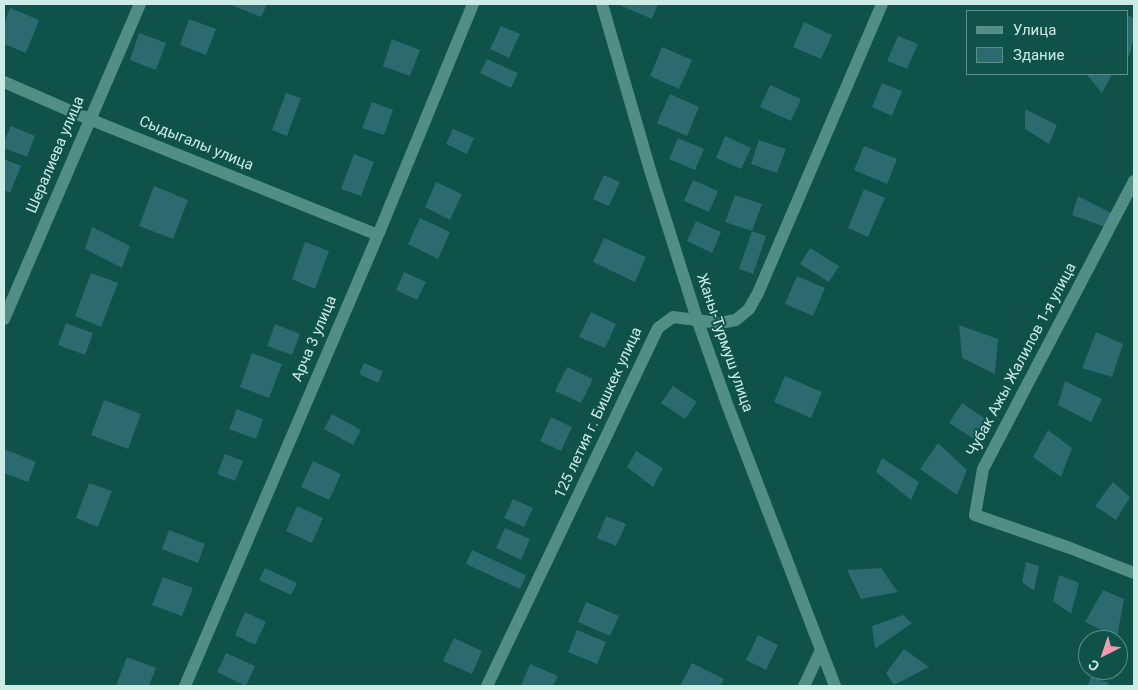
<!DOCTYPE html>
<html>
<head>
<meta charset="utf-8">
<style>
	body { margin:0 }
	#map { position:relative; width:1138px; height:690px; overflow:hidden; background:#0f5249; font-family:Roboto,sans-serif }
	canvas { display:block }
	.frame { position:absolute; inset:0; border:5px solid #cdebe5; pointer-events:none }
	.legend { position:absolute; left:966px; top:10px; width:162px; height:65px; box-sizing:border-box; background:#0f5249; border:1px solid #5b8f87; margin:0; padding:6px 9px; list-style:none; font-size:15px; color:#cdebe5 }
	.legend li { display:flex; align-items:center; gap:10px; height:25px }
	.legend b { width:25px; border:1px solid #5b8f87 }
	.north { position:absolute; left:1078px; top:630px; width:50px; height:50px; box-sizing:border-box; background:#0f5249; border:1px solid #5b8f87; border-radius:50%; rotate:221deg; font-size:14px; font-weight:700; line-height:20px; text-align:center; color:#cdebe5 }
	.north::after { content:''; display:block; margin:auto; width:18px; height:22px; background:#f19ab2; clip-path:polygon(50% 0,100% 100%,50% 72%,0 100%) }
</style>
</head>
<body>
<div id="map">
<canvas width="1138" height="690"></canvas>
<div class="frame"></div>
<ul class="legend">
<li><b style="height:6px;background:#518e84"></b>Улица</li>
<li><b style="height:14px;background:#2b6a6e"></b>Здание</li>
</ul>
<div class="north">С</div>
</div>
<script>
const ctx = document.querySelector('canvas').getContext('2d');
ctx.lineJoin = 'round';
function fill(path, color) { ctx.fillStyle = color; ctx.fill(path, 'evenodd'); }
const toPath = rows => new Path2D(rows.map(r => 'M' + r).join(''));
function trace(path, color, width, dash) { ctx.strokeStyle = color; ctx.lineWidth = width; ctx.lineCap = dash ? 'butt' : 'round'; ctx.setLineDash(dash || []); ctx.stroke(path); }
function drawText(font, color, halo, rows, align = 'center') {
  ctx.font = font + ' Roboto,sans-serif'; ctx.lineWidth = 4; ctx.setLineDash([]); ctx.textBaseline = 'middle'; ctx.strokeStyle = halo; ctx.fillStyle = color; for (const [text, x, y, turn = 0] of rows) {
    ctx.save(); ctx.translate(x, y); ctx.rotate((+turn || 0) * Math.PI / 180); ctx.textAlign = isNaN(turn) ? turn : align; if (halo) ctx.strokeText(text, 0, 0); ctx.fillText(text, 0, 0); ctx.restore();
  }
}
const building = toPath([
	[229,4,267,4,261,17],
	[623,4,658,4,652,19,622,6],
	[10,8,39,20,26,53,4,44,4,24],
	[1127,15,1134,18,1134,38,1129,56,1127,54],
	[189,19,216,29,206,55,180,45],
	[804,22,832,35,821,59,793,47],
	[501,26,520,34,509,58,490,49],
	[139,33,166,43,156,70,130,60],
	[898,36,918,44,907,69,887,61],
	[392,39,420,50,410,76,383,66],
	[662,47,692,60,679,89,650,76],
	[487,59,518,73,511,88,480,73],
	[1086,74,1112,74,1102,93],
	[882,83,902,91,892,116,872,107],
	[770,85,801,99,791,121,760,107],
	[286,93,301,98,287,136,272,130],
	[670,94,699,107,687,136,657,123],
	[372,102,393,110,384,135,362,128],
	[1025,109,1057,125,1049,144,1025,129],
	[11,126,35,136,27,157,4,148,4,142],
	[453,129,474,138,467,154,446,144],
	[725,136,751,148,741,169,716,158],
	[678,138,704,149,695,170,669,159],
	[759,140,786,149,777,173,751,164],
	[864,146,897,159,887,184,854,170],
	[354,154,374,162,361,196,341,189],
	[4,159,21,166,10,193,4,190],
	[604,175,620,182,609,206,593,199],
	[693,180,718,191,709,212,684,201],
	[436,182,462,194,450,220,425,207],
	[154,186,188,200,173,239,139,226],
	[864,189,885,198,868,237,848,228],
	[735,195,762,204,752,231,725,222],
	[1078,196,1111,213,1105,227,1072,215],
	[420,218,450,232,438,259,408,244],
	[696,221,721,232,712,253,687,241],
	[92,227,130,246,122,268,85,249],
	[752,231,766,236,753,274,739,269],
	[604,238,646,257,635,282,593,262],
	[305,242,329,251,315,289,292,279],
	[810,248,839,266,829,282,800,264],
	[404,272,426,282,417,300,396,290],
	[91,273,118,283,101,327,75,316],
	[797,276,825,288,813,316,785,304],
	[591,312,616,324,605,348,579,337],
	[66,323,93,333,85,355,58,345],
	[275,324,300,334,292,355,267,346],
	[959,325,998,339,995,374,962,358],
	[1096,332,1123,344,1112,377,1082,368],
	[252,353,282,364,269,398,240,387],
	[364,363,383,371,378,383,359,374],
	[567,367,593,379,581,403,555,391],
	[785,376,822,392,811,418,774,402],
	[1065,381,1102,399,1091,422,1058,405],
	[673,386,697,402,685,419,661,403],
	[104,400,141,414,128,449,91,435],
	[962,403,987,420,977,441,949,423],
	[237,409,263,419,256,439,229,429],
	[332,414,361,430,353,445,324,429],
	[551,417,572,427,561,451,540,441],
	[1048,430,1072,448,1061,477,1033,457],
	[938,443,967,470,957,495,920,469],
	[4,449,36,462,28,482,4,473],
	[636,451,663,468,653,487,627,467],
	[225,454,243,461,235,481,217,474],
	[882,458,919,482,911,500,876,472],
	[313,461,341,474,329,500,301,487],
	[1113,482,1130,497,1116,520,1095,506],
	[89,483,112,491,98,527,76,518],
	[513,499,533,508,524,527,504,518],
	[297,506,323,518,312,543,286,531],
	[606,516,626,524,616,546,597,538],
	[505,528,530,539,521,560,496,548],
	[169,530,205,544,198,563,162,549],
	[472,550,526,575,520,589,466,564],
	[1026,562,1039,566,1034,591,1022,582],
	[265,568,297,583,291,595,259,580],
	[881,568,898,592,861,599,847,570],
	[1059,575,1079,583,1071,614,1053,601],
	[163,577,193,588,182,616,152,605],
	[1103,590,1124,599,1117,637,1085,622],
	[586,602,619,616,610,636,578,622],
	[245,612,266,622,255,645,235,635],
	[903,615,912,623,875,649,872,626],
	[577,630,606,642,597,664,568,652],
	[758,635,778,645,766,670,746,660],
	[454,638,482,651,472,674,443,661],
	[904,649,929,667,894,685,886,673],
	[226,653,255,666,246,686,217,672],
	[127,657,156,668,149,686,116,686],
	[692,663,724,679,720,686,680,686],
	[530,664,558,676,553,686,521,686],
	[1091,676,1109,683,1108,686,1088,686]
]);
const minor = toPath([
	[602,4,650,170,697,319,727,404,835,686],
	[4,82,89,119,378,235],
	[1134,181,983,469,975,515,1070,548,1134,573],
	[185,686,378,235,473,4],
	[487,686,658,328,673,317,720,323,736,320,749,309,758,293,882,4],
	[804,686,821,650]
]);
const tertiary = toPath([
	[4,319,140,4]
]);
const streetNames = [
	["Сыдыгалы улица",196,144,22],
	["Шералиева улица",56,155,-67],
	["Арча 3 улица",315,339,-67],
	["Жаны-Турмуш улица",724,343,71],
	["Чубак Ажы Жалилов 1-я улица",1022,360,-62],
	["125 летия г. Бишкек улица",599,413,-65]
];
fill(building, '#2b6a6e');
trace(minor, '#518e84', 12);
trace(tertiary, '#518e84', 12);
drawText('15px', '#cdebe5', '#0f5249', streetNames);
</script>
</body>
</html>
